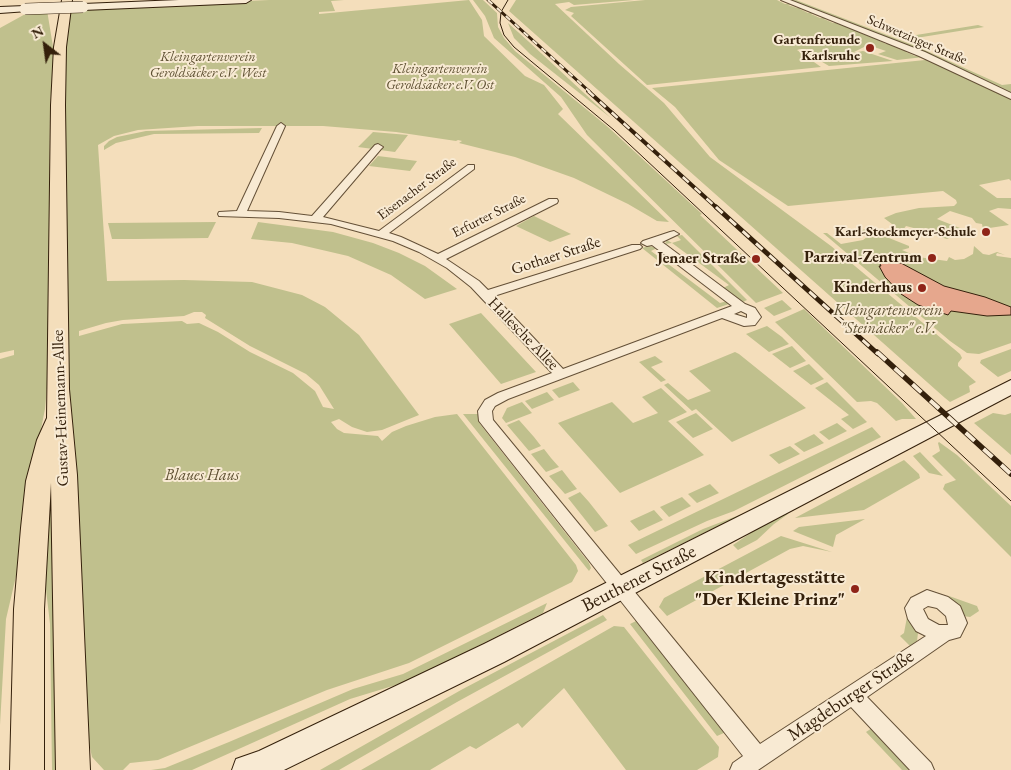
<!DOCTYPE html>
<html>
<head>
<meta charset="utf-8">
<style>
	body { margin:0 }
	#map { position:relative; width:1011px; height:770px; overflow:hidden; background:#f4debb; font-family:"EB Garamond",serif }
	canvas { display:block }
	.north { position:absolute; left:20px; top:20px; width:50px; height:50px; -webkit-text-stroke:4px #f8ead3; paint-order:stroke; rotate:330deg; font-size:14px; font-weight:700; line-height:20px; text-align:center; color:#34200b }
	.north::after { content:''; display:block; margin:auto; width:18px; height:22px; background:#34200b; clip-path:polygon(50% 0,100% 100%,50% 72%,0 100%) }
</style>
</head>
<body>
<div id="map">
<canvas width="1011" height="770"></canvas>
<div class="north">N</div>
</div>
<script>
const ctx = document.querySelector('canvas').getContext('2d');
ctx.lineJoin = 'round';
function fill(path, color) { ctx.fillStyle = color; ctx.fill(path, 'evenodd'); }
const toPath = rows => new Path2D(rows.map(r => 'M' + r).join(''));
function trace(path, color, width, dash) { ctx.strokeStyle = color; ctx.lineWidth = width; ctx.lineCap = dash ? 'butt' : 'round'; ctx.setLineDash(dash || []); ctx.stroke(path); }
function drawText(font, color, halo, rows, align = 'center') {
  ctx.font = font + ' "EB Garamond",serif'; ctx.lineWidth = 4; ctx.setLineDash([]); ctx.textBaseline = 'middle'; ctx.strokeStyle = halo; ctx.fillStyle = color; for (const [text, x, y, turn = 0] of rows) {
    ctx.save(); ctx.translate(x, y); ctx.rotate((+turn || 0) * Math.PI / 180); ctx.textAlign = isNaN(turn) ? turn : align; if (halo) ctx.strokeText(text, 0, 0); ctx.fillText(text, 0, 0); ctx.restore();
  }
}
const green = toPath([
	[269,0,344,0,331,1,335,11,319,12,319,14,469,0,482,20,484,36,525,76,544,85,563,109,558,114,669,222,657,221,628,204,574,178,515,157,459,143,462,141,458,140,456,141,396,132,323,126,198,126,138,130,114,136,98,145,107,281,184,280,252,282,302,295,325,307,359,335,419,415,382,430,367,432,352,427,339,419,331,422,337,429,344,433,378,436,382,441,392,432,406,426,435,417,457,414,576,565,578,571,572,582,409,663,327,690,158,760,130,763,123,770,104,770,92,757,86,729,67,340,64,69,69,9],
	[194,312,202,312,206,315,205,318,250,346,306,374,319,385,334,409,323,407,315,391,293,373,250,352,218,332,199,323,187,324,182,321,122,324,79,336,79,331,106,323,123,320,184,316],
	[473,0,483,0,497,13,498,27,504,38,515,51,608,127,702,214,700,215,783,293,756,303,752,299,587,135,561,97,494,38,485,16],
	[516,0,634,0,574,5,569,2,555,4,619,64,664,103,710,157,831,246,960,354,962,358,958,363,958,366,976,382,969,386,970,392,950,402,945,398,509,11],
	[645,0,777,0,785,4,791,4,788,5,797,8,802,8,800,9,808,13,814,13,811,14,820,18,824,17,827,18,824,19,833,23,841,23,838,24,865,33,863,34,873,38,879,38,876,39,886,44,894,44,891,45,902,50,910,51,906,52,915,56,919,55,924,57,897,60,878,54,886,51,868,45,852,53,863,51,893,61,829,66,800,49,797,50,821,67,647,85,571,16,574,13,565,10,571,7],
	[789,0,796,0,918,47,1002,85,1011,84,1011,93,926,53],
	[47,10,54,53,50,106,48,377,45,409,24,515,17,572,6,619,0,725,0,359,14,355,14,350,0,353,0,28,29,12],
	[508,23,528,41,611,118,530,54,514,38],
	[978,25,984,27,916,38,910,36],
	[925,60,932,60,1011,98,1011,181,1009,179,979,185,997,198,1011,198,1011,209,998,208,989,211,1009,225,983,229,982,224,976,223,972,218,950,211,937,219,965,230,947,239,937,236,936,234,906,226,903,230,904,233,893,234,889,238,909,246,909,248,902,250,918,257,947,261,949,257,955,260,964,259,973,254,974,246,983,254,989,255,997,252,1005,255,997,253,996,255,997,256,1011,258,1011,343,979,354,967,353,950,341,823,233,827,233,841,244,863,240,867,237,860,231,865,229,869,232,878,232,894,229,896,227,884,218,896,213,919,208,954,206,957,203,956,200,943,191,788,206,719,160,675,107,652,88],
	[262,128,259,133,154,134,116,143,104,150,104,146,109,141,117,137,146,131],
	[373,132,408,135,395,152,380,150,382,146,376,146,373,149,358,147],
	[378,156,394,158,417,161,410,171,369,166],
	[534,216,538,218,571,234,550,242,516,226],
	[216,222,208,238,136,239,112,239,108,223],
	[258,222,333,232,373,243,399,253,425,266,457,289,425,299,391,275,348,256,292,243,251,239],
	[682,235,747,300,743,302,735,297,723,288,729,285,672,243,665,244,667,240,672,243,681,240,677,236],
	[649,246,657,248,651,251,720,303,727,301,729,304,717,308,642,248],
	[782,300,792,309,774,316,764,308],
	[804,309,902,403,916,419,902,419,896,421,877,403,871,401,857,402,775,322],
	[481,313,536,372,501,384,449,324],
	[767,326,782,337,789,344,769,352,746,334],
	[792,346,806,361,790,368,772,354],
	[1011,349,1011,371,998,377,980,363,981,360],
	[735,352,739,354,806,408,732,442,696,409,692,411,664,385,668,383,688,400,711,391,689,371],
	[655,356,663,362,651,367,666,380,661,382,639,362],
	[809,364,824,379,811,385,793,371],
	[573,382,580,390,559,398,552,390],
	[827,382,867,422,853,429,841,419,849,415,815,388],
	[661,388,687,412,668,421,704,455,620,493,558,423,612,402,633,423,658,413,642,397],
	[547,392,554,400,532,409,525,401],
	[522,402,532,413,506,423,502,418,507,408],
	[696,413,713,429,693,438,676,422],
	[993,413,1005,415,1011,413,1011,455,974,423],
	[463,414,478,414,480,424,589,563,591,568,589,571],
	[519,420,534,437,541,446,529,451,507,425],
	[837,423,847,431,829,440,819,432],
	[872,427,881,437,734,511,707,521,636,554,628,545],
	[814,434,824,443,804,452,794,444],
	[939,442,957,455,1011,506,1011,557,943,489,945,484,956,480,932,456,940,451,938,443],
	[790,446,800,454,779,464,769,455],
	[544,449,551,458,559,467,546,472,531,454],
	[920,452,943,476,929,473,922,466,913,456],
	[53,460,58,770,52,770,50,624,43,564],
	[904,460,919,474,920,478,864,510,795,518],
	[562,470,569,479,577,489,565,494,549,476],
	[710,484,719,493,697,503,688,494],
	[580,492,589,502,608,526,595,532,568,498],
	[682,497,691,506,669,517,660,507],
	[771,499,774,501,712,529,643,563,641,560,703,529,750,511],
	[654,510,663,520,639,531,630,521],
	[787,513,788,514,774,524,757,540,738,550,733,545,761,526],
	[865,519,836,535,833,547,793,531,799,527],
	[781,536,832,552,803,546,790,549,667,616,659,607,664,598],
	[949,596,977,606,979,611,970,617,963,616,948,598],
	[547,603,543,613,409,681,350,699,192,770,151,770,165,768,229,742,353,689,403,674],
	[603,615,607,620,457,702,339,770,320,770,461,690],
	[907,617,911,619,918,633,917,641,910,646,900,636,904,633],
	[636,621,726,732,717,736,630,624],
	[614,626,624,627,719,747,718,757,697,770,626,770,564,688,522,728,518,723,476,749,470,746,430,770,361,770],
	[872,728,912,770,902,770,866,732]
]);
const building = toPath([
	[889,259,896,263,901,263,944,286,985,297,1011,307,1011,315,987,316,951,311,948,315,918,305,901,294,885,277,879,266,881,266,879,262,889,259]
]);
const street = toPath([
	[781,0,790,0,925,52,1011,93,1011,99,919,56,781,0],
	[281,123,285,126,247,211,279,212,312,216,375,145,378,144,383,147,381,149,323,217,379,231,468,165,474,165,474,169,389,233,401,237,438,254,549,199,557,199,558,201,557,203,446,259,479,281,488,290,632,245,640,245,642,247,640,249,494,296,563,369,732,306,652,245,647,246,641,243,643,241,670,232,674,231,679,234,662,242,745,304,755,308,761,317,755,325,744,326,722,318,508,399,495,406,492,411,493,420,760,744,926,636,916,631,908,619,905,608,911,598,927,590,948,597,960,606,967,623,960,637,949,640,867,697,931,763,934,770,910,770,851,707,758,770,730,770,733,763,743,756,479,421,478,411,485,400,498,393,552,373,471,287,447,268,419,252,393,241,331,224,279,218,219,216,218,214,219,212,237,211,277,126,281,123],
	[741,311,747,314,747,318,734,314,741,311],
	[928,606,937,608,946,616,948,625,939,625,928,619,923,609,928,606]
]);
const secondary = toPath([
	[179,0,251,0,246,3,83,10,78,7,83,4,179,0],
	[25,6,30,9,28,11,0,13,0,7,25,6],
	[1011,380,1011,395,504,662,284,770,232,770,236,759,259,751,484,644,1011,380]
]);
const primary = toPath([
	[62,0,72,0,66,47,65,105,69,389,77,475,90,770,56,770,51,483,44,609,44,770,10,770,14,609,21,528,26,481,37,440,47,418,51,105,54,47,62,0]
]);
const tram = toPath([
	[508,0,501,12,500,23,504,35,514,47,614,130,1011,501]
]);
const railFar3 = toPath([
	[488,0,590,92]
]);
const railFar2 = toPath([
	[588,91,717,208]
]);
const railFar1 = toPath([
	[716,207,878,354]
]);
const rail = toPath([
	[877,352,1011,474]
]);
const secondaryBridge = toPath([
	[25,9,83,7]
]);
const markers = [
	[870,48,5,"#8f2418"],
	[986,232,5,"#8f2418"],
	[932,258,5,"#8f2418"],
	[756,259,5,"#8f2418"],
	[922,288,5,"#8f2418"],
	[855,589,5,"#8f2418"]
];
const farPoinames = [
	["Gartenfreunde",860,40],
	["Karlsruhe",860,56],
	["Karl-Stockmeyer-Schule",976,232]
];
const farStreetnames = [
	["Schwetzinger Straße",917,40,23],
	["Eisenacher Straße",417,189,-37],
	["Erfurter Straße",489,216,-27]
];
const farParknames = [
	["Kleingartenverein",208,57],
	["Geroldsäcker e.V. West",208,73],
	["Kleingartenverein",440,69],
	["Geroldsäcker e.V. Ost",440,85]
];
const streetNames = [
	["Gothaer Straße",556,256,-18],
	["Hallesche Allee",523,334,46],
	["Gustav-Heinemann-Allee",61,408,-92]
];
const poiNames = [
	["Parzival-Zentrum",922,258],
	["Jenaer Straße",746,259],
	["Kinderhaus",912,288]
];
const parkNames = [
	["Kleingartenverein",888,311],
	["\"Steinäcker\" e.V.",888,329],
	["Blaues Haus",202,476]
];
const nearPoinames = [
	["Kindertagesstätte",845,578],
	["\"Der Kleine Prinz\"",845,600]
];
const nearStreetnames = [
	["Beuthener Straße",639,579,-27],
	["Magdeburger Straße",851,696,-34]
];
fill(green, '#c0c08d');
fill(building, '#e6a78d');
trace(building, '#34200b', 1);
trace(street, '#645037', 2);
trace(secondary, '#34200b', 2);
trace(primary, '#34200b', 2);
fill(street, '#f8ead3');
fill(secondary, '#f8ead3');
fill(primary, '#f4debb');
trace(tram, '#34200b', 1);
trace(railFar3, '#34200b', 3);
trace(railFar2, '#34200b', 4);
trace(railFar1, '#34200b', 5);
trace(rail, '#34200b', 5.5);
trace(railFar3, '#f8ead3', 2, [6]);
trace(railFar2, '#f8ead3', 2.5, [8]);
trace(railFar1, '#f8ead3', 3, [9]);
trace(rail, '#f8ead3', 4, [12]);
trace(secondaryBridge, '#34200b', 12, []);
trace(secondaryBridge, '#f8ead3', 11);
for (const [x, y, r, color] of markers) { const dot = new Path2D(); dot.arc(x, y, r, 0, 2 * Math.PI); ctx.fillStyle = color; ctx.fill(dot); trace(dot, '#f8ead3', 2); }
drawText('bold 14px', '#34200b', '#f8ead3', farPoinames, 'right');
drawText('14px', '#34200b', '#f8ead3', farStreetnames);
drawText('italic 14px', '#5e5032', '#f8ead3', farParknames);
drawText('16px', '#34200b', '#f8ead3', streetNames);
drawText('bold 16px', '#34200b', '#f8ead3', poiNames, 'right');
drawText('italic 16px', '#5e5032', '#f8ead3', parkNames);
drawText('bold 19px', '#34200b', '#f8ead3', nearPoinames, 'right');
drawText('19px', '#34200b', '#f8ead3', nearStreetnames);
</script>
</body>
</html>
